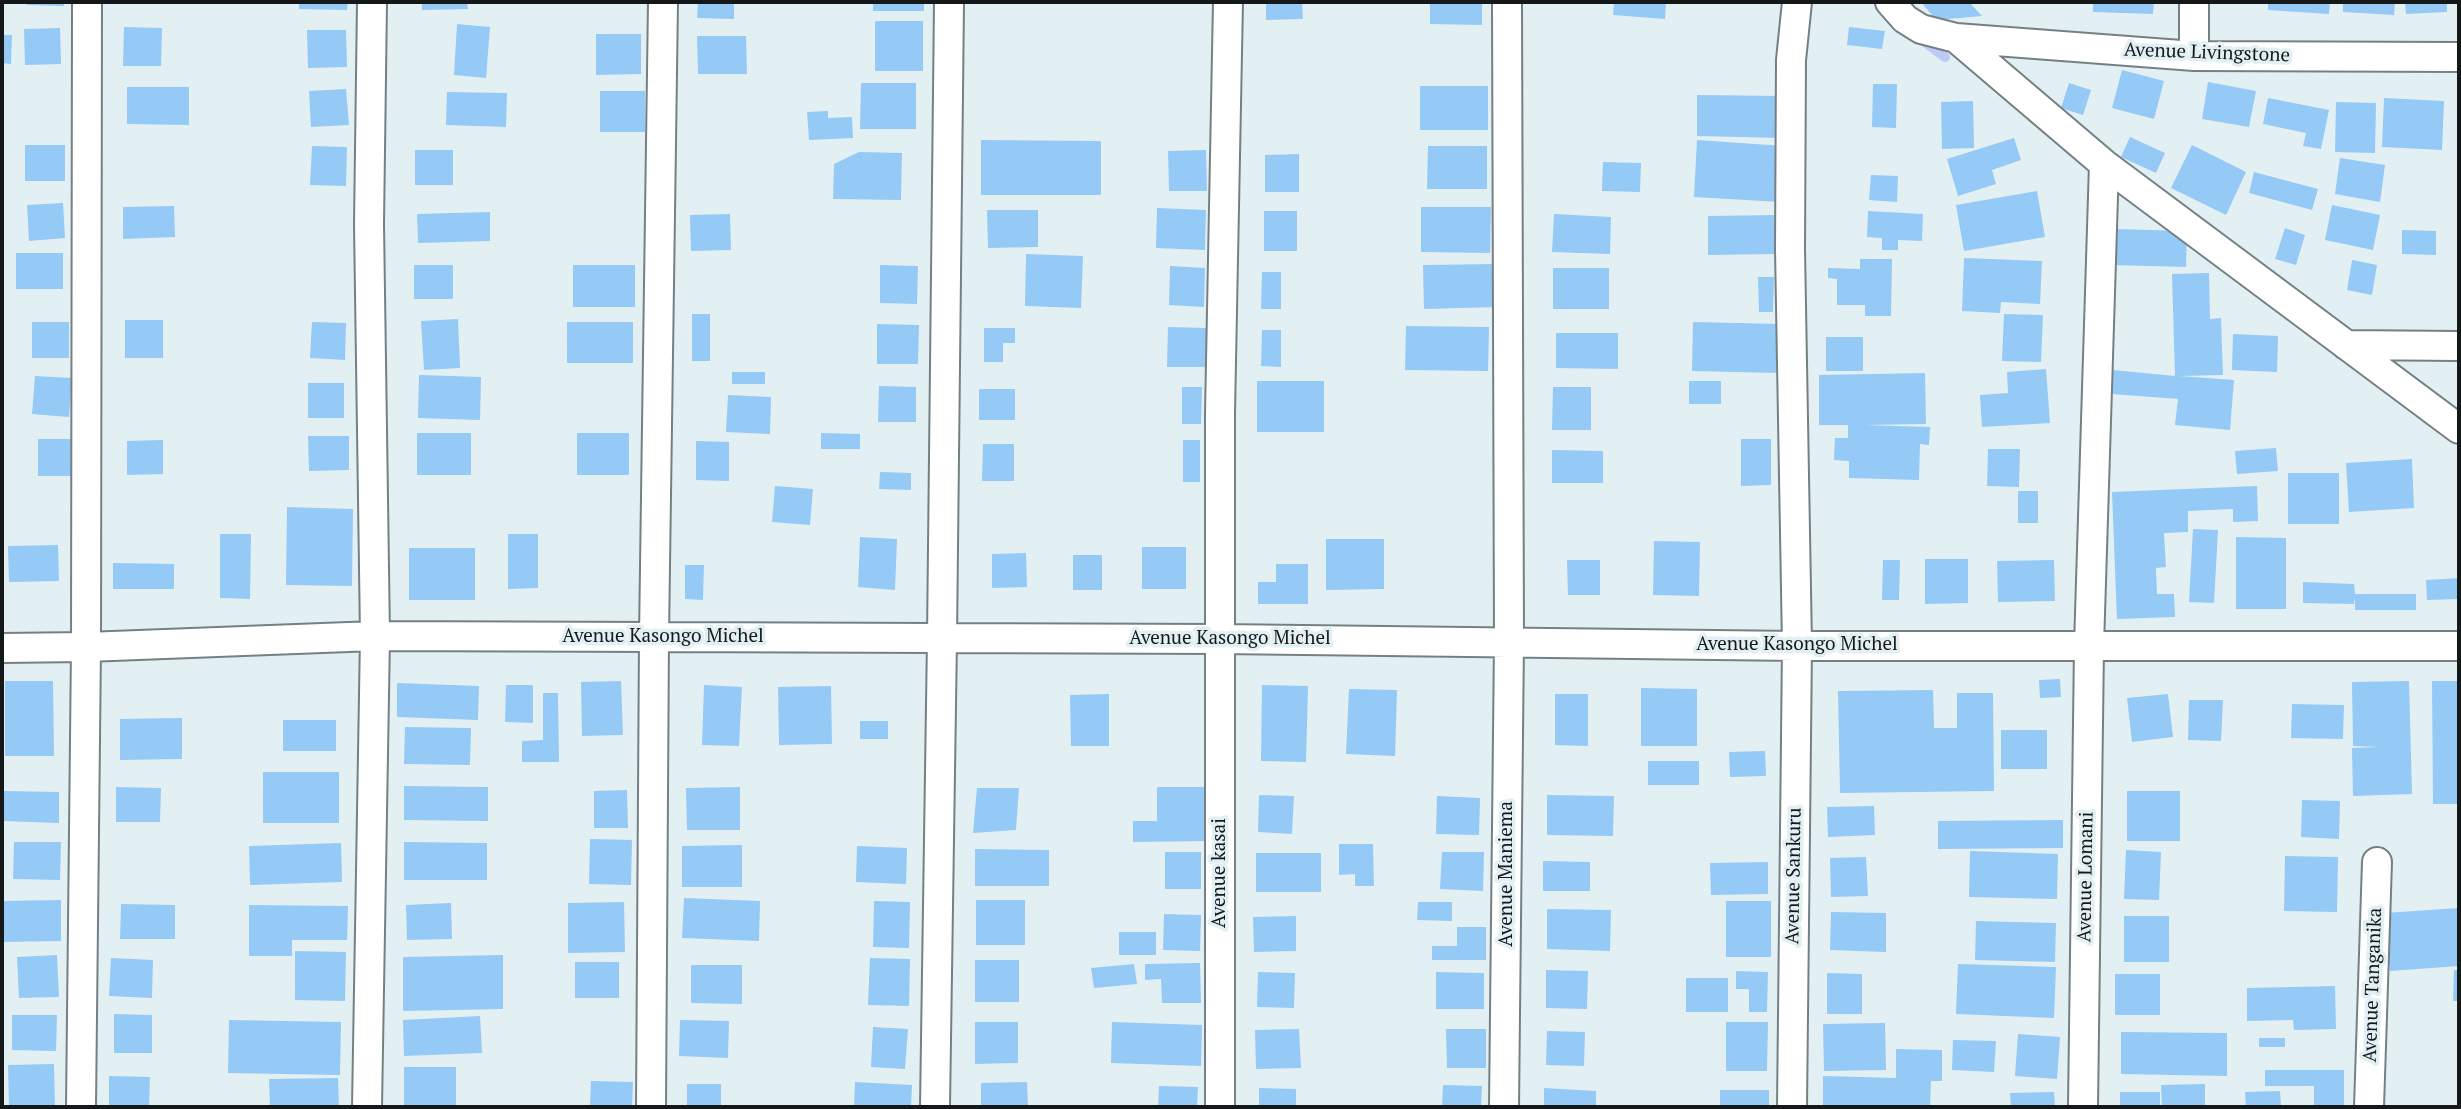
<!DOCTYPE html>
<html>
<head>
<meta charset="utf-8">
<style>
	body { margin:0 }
	#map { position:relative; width:2461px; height:1109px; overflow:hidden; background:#e3f0f3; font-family:"PT Serif",serif }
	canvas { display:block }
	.frame { position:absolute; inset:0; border:4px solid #141819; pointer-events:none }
</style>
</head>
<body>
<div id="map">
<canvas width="2461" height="1109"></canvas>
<div class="frame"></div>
</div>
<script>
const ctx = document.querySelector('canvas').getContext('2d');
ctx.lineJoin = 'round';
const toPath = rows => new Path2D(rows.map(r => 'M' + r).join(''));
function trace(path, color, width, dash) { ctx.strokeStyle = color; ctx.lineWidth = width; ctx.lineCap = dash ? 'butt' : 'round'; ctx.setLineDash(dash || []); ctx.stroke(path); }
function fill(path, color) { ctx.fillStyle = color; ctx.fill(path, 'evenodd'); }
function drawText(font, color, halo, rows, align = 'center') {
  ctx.font = font + ' "PT Serif",serif'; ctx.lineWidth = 7; ctx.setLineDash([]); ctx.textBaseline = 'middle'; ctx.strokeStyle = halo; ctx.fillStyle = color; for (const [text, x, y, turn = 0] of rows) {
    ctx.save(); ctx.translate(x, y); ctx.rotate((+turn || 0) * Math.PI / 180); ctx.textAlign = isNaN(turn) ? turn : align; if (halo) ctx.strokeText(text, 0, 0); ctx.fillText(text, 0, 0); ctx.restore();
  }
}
const stream = toPath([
	[1921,39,1945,57]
]);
const building = toPath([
	[27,2,64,2,64,6,27,5],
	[299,2,348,2,347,10,299,9],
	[422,2,467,2,468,9,422,10],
	[698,2,734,2,734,19,697,18],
	[873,2,924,2,924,11,873,11],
	[1266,2,1302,2,1303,19,1266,20],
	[1430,2,1482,2,1482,25,1430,24],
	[1614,2,1666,2,1665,19,1613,15],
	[1921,2,1969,2,1982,16,1936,20],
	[2093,2,2154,2,2153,14,2093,12],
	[2268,2,2330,2,2329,14,2268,10],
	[2343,2,2395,2,2394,15,2343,12],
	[2405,2,2447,2,2447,12,2406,14],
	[875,21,923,21,923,71,875,71],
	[457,24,490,27,486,78,454,75],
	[124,27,162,28,161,66,123,66],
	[1849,27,1885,31,1882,49,1847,45],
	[60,28,61,64,25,65,24,29],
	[307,30,346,30,347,67,308,68],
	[596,34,641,34,641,74,596,75],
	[2,35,12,35,11,64,2,63],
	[697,36,746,36,747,74,698,74],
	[2122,70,2164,81,2154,119,2112,108],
	[2208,82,2256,91,2249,127,2202,119],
	[861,83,916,83,916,129,860,129],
	[2069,83,2091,90,2083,115,2061,108],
	[1873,84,1897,84,1896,128,1872,127],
	[1420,86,1488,86,1488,130,1420,130],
	[127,87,189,87,189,125,127,124],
	[346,89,349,125,311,127,309,91],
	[600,91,645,91,645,132,600,132],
	[447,92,507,93,506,127,446,125],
	[1697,95,1782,96,1781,138,1697,136],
	[2268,98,2329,110,2321,149,2303,146,2306,133,2263,124],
	[2384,98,2444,101,2442,150,2382,147],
	[1973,101,1974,148,1942,149,1941,102],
	[2336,102,2376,103,2375,153,2335,152],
	[828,111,828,118,852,117,853,138,809,140,807,112],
	[2130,137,2165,153,2156,173,2121,157],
	[2014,138,2021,160,1992,170,1996,184,1958,196,1947,159],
	[981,140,1101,141,1101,195,981,195],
	[1697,140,1784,146,1780,202,1694,197],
	[25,145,65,145,65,181,25,181],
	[2192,145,2246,172,2226,215,2171,188],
	[312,146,347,147,346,186,310,185],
	[1428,146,1487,146,1487,189,1427,189],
	[415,150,453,150,453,185,415,185],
	[1206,150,1207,191,1169,191,1168,151],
	[859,152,902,153,901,200,833,199,834,164],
	[1299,154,1299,192,1265,192,1265,155],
	[2340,158,2385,165,2380,202,2335,194],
	[1603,162,1641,163,1640,192,1602,191],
	[2254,172,2318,189,2312,210,2249,193],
	[1871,175,1898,176,1897,202,1869,200],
	[2037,191,2045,237,1964,251,1956,205],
	[63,203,65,238,29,241,27,205],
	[2332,205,2380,215,2373,250,2325,240],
	[174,206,175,237,123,239,123,207],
	[1421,207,1491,207,1490,253,1421,252],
	[1157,208,1206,210,1205,250,1156,248],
	[987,210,1038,210,1038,247,988,248],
	[1264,211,1297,211,1297,251,1264,251],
	[1868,211,1923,214,1922,241,1898,240,1898,250,1882,250,1882,238,1867,237],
	[490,212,490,241,418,243,417,214],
	[730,214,731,250,691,251,690,215],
	[1554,214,1611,217,1610,254,1552,252],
	[1779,215,1779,254,1708,255,1708,216],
	[2285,228,2305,235,2296,265,2275,259],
	[2114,229,2187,231,2186,267,2113,265],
	[2402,230,2436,231,2436,255,2402,254],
	[16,253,63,253,63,289,16,289],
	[1026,254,1083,256,1081,308,1025,306],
	[1964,258,2042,261,2040,304,2001,302,2000,313,1962,311],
	[1860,259,1892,259,1891,316,1865,316,1865,305,1837,305,1837,279,1828,278,1828,268,1860,269],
	[2352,260,2377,265,2372,295,2347,290],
	[1497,264,1498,307,1424,309,1423,265],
	[414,265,453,265,453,299,414,299],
	[573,265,635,265,635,307,573,307],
	[880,265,918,266,917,304,880,303],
	[1170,266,1205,268,1204,307,1169,305],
	[1553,268,1609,268,1609,309,1553,309],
	[1262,272,1281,272,1281,309,1261,309],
	[2209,273,2210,319,2221,318,2223,375,2179,376,2234,380,2230,430,2175,425,2178,399,2112,394,2113,370,2175,376,2172,274],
	[1758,277,1774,277,1773,312,1759,312],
	[692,314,710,314,710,361,692,361],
	[2004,314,2043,315,2041,362,2002,361],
	[458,319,460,368,424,370,421,321],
	[125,320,163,320,163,358,125,358],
	[32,322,69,322,69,358,32,358],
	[312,322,346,323,345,360,310,358],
	[567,322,633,322,633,363,567,363],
	[1693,322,1781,324,1780,373,1692,371],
	[877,324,919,325,918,364,877,364],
	[1406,326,1489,327,1488,371,1405,370],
	[1168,327,1207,328,1206,367,1167,367],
	[984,328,1015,328,1015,343,1003,343,1003,362,984,362],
	[1262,330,1281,330,1281,367,1261,366],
	[1556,333,1618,333,1618,369,1556,368],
	[2233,334,2278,336,2277,372,2232,370],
	[1826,337,1863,337,1863,371,1826,371],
	[2046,369,2050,423,1982,427,1980,395,2008,393,2007,372],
	[732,372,765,372,765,384,732,384],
	[1925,373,1926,424,1864,425,1930,427,1929,445,1920,444,1919,480,1849,478,1849,461,1834,460,1835,438,1848,438,1848,425,1819,425,1819,375],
	[419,375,481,377,480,420,418,418],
	[35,376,72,378,69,417,32,414],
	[1257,381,1324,381,1324,432,1257,432],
	[1689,381,1721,381,1721,404,1689,404],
	[308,383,344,383,344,418,308,418],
	[879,386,916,387,916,422,878,422],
	[1182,387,1202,387,1201,424,1182,424],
	[1553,387,1591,387,1591,430,1552,430],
	[979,389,1015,389,1015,420,979,420],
	[728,395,771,397,770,434,726,432],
	[417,433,471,433,471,475,417,475],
	[577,433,629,433,629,475,577,475],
	[821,433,860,434,860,449,821,449],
	[308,436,349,436,349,470,309,471],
	[38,439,71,439,72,476,38,476],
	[1741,439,1771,439,1771,485,1741,486],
	[163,440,163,474,127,475,127,441],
	[1183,440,1200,440,1200,482,1183,482],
	[696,441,729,442,729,481,696,480],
	[983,444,1014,444,1014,481,982,481],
	[2276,448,2278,471,2237,474,2235,451],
	[1988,449,2020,449,2019,487,1987,486],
	[1552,450,1603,451,1603,483,1552,483],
	[2412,459,2414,508,2349,512,2346,463],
	[880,472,911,473,911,490,879,489],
	[2288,473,2339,473,2339,524,2288,524],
	[775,486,813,489,810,525,772,522],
	[2257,486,2258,521,2233,522,2233,509,2188,511,2188,532,2164,533,2166,567,2156,568,2157,594,2174,594,2175,617,2117,619,2112,492],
	[2018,491,2038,491,2038,523,2018,523],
	[287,507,353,509,352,586,286,585],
	[2193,529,2218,530,2214,603,2189,602],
	[220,534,251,534,250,599,220,598],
	[508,534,538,534,538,588,508,589],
	[860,537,897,539,895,590,858,587],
	[2236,537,2286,538,2286,609,2236,609],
	[1326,539,1384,539,1384,589,1326,590],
	[1654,541,1700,542,1699,596,1653,595],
	[58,545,59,581,9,582,8,546],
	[1142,547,1186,547,1186,589,1142,589],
	[409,548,475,548,475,600,409,600],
	[1026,553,1027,587,992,588,992,554],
	[1073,555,1102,555,1102,590,1073,590],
	[1925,559,1968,559,1968,603,1925,604],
	[1567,560,1600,560,1600,595,1568,595],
	[1883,560,1900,560,1899,600,1882,600],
	[2054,560,2055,601,1998,602,1997,561],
	[113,563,174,564,174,589,113,589],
	[1276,564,1308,564,1308,604,1258,604,1258,582,1276,582],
	[685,565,704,565,703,600,685,599],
	[2459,578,2459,599,2427,600,2426,580],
	[2303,582,2354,584,2355,594,2416,594,2416,610,2355,610,2355,597,2354,604,2303,603],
	[2060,679,2061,697,2040,698,2039,680],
	[5,681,53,681,54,756,5,756],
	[621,681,623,735,582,736,581,682],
	[2409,681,2412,794,2353,796,2352,748,2379,747,2353,746,2352,682],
	[2432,681,2459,681,2459,804,2433,804],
	[397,683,479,686,478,720,397,717],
	[506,685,533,685,533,723,505,722],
	[704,685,742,687,739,746,702,745],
	[1262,685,1308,686,1306,762,1261,761],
	[831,686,832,744,779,745,778,687],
	[1641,688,1697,689,1697,746,1641,746],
	[1349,689,1397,690,1395,756,1346,754],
	[1933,690,1934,728,1957,728,1957,693,1993,693,1994,791,1840,793,1838,691],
	[543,693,558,693,559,762,522,762,522,741,543,740],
	[1109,694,1109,746,1071,746,1070,695],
	[1555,694,1588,694,1588,746,1555,745],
	[2168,694,2173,737,2132,742,2127,698],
	[2189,700,2223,700,2221,741,2188,740],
	[2292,704,2344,705,2343,739,2291,738],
	[182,718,182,759,120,760,120,719],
	[283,720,336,720,336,751,283,751],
	[860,721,888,721,888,739,860,739],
	[405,727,471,728,470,765,404,764],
	[2001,730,2047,730,2047,769,2001,769],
	[1765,751,1766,776,1730,777,1729,752],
	[1648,761,1699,761,1699,785,1648,785],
	[263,772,339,772,339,823,263,823],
	[404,786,488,787,488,821,404,820],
	[116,787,161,788,160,822,116,822],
	[740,787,740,830,687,830,686,788],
	[1157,787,1207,787,1207,841,1133,842,1133,821,1157,821],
	[977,788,1019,788,1016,830,973,833],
	[627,790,628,828,594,828,594,791],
	[4,791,59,792,59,823,3,821],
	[2127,791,2180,791,2180,841,2127,841],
	[1259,795,1294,796,1292,834,1258,832],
	[1547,795,1614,796,1613,836,1547,835],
	[1437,796,1480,798,1479,835,1436,834],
	[2302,800,2340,801,2339,839,2301,837],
	[1874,806,1875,835,1828,837,1827,807],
	[2063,820,2063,848,1938,849,1938,821],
	[590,839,632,840,631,885,589,884],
	[14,842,61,842,60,880,13,879],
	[404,842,487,843,487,880,404,880],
	[341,843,342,882,250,885,249,846],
	[1339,844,1373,844,1374,886,1355,886,1355,874,1339,875],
	[742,845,742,887,682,887,682,846],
	[857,846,907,848,906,884,856,882],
	[975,849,1049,850,1049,886,975,886],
	[2126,850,2161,852,2159,900,2124,899],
	[1970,851,2058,854,2057,899,1969,897],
	[1165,852,1201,852,1201,889,1165,889],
	[1442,852,1484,852,1483,891,1440,889],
	[1256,853,1321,853,1321,892,1256,892],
	[2285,856,2338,857,2337,912,2284,911],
	[1866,857,1868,896,1831,897,1830,858],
	[1543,861,1590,862,1590,891,1543,891],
	[1768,862,1768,894,1711,895,1710,863],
	[684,898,760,901,759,941,682,938],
	[61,900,61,941,3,942,2,901],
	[976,900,1025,900,1025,945,976,945],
	[874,901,910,902,909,948,873,947],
	[1726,901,1771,901,1771,957,1726,957],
	[624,902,625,952,568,953,568,903],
	[1418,902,1452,902,1452,921,1417,920],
	[451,903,452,939,407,940,406,905],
	[121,904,175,905,175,939,120,939],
	[249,905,348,906,347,940,292,940,292,956,249,956],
	[2459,908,2459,966,2390,971,2385,913],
	[1547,909,1611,910,1610,951,1547,949],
	[1831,912,1886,913,1886,952,1830,950],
	[1164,914,1201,915,1200,951,1163,950],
	[1296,916,1296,951,1254,952,1253,917],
	[2124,916,2169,916,2169,962,2124,962],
	[1976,921,2056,923,2055,962,1975,960],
	[1457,927,1486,927,1486,960,1432,960,1432,946,1457,946],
	[1119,932,1156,932,1156,955,1119,955],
	[295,951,346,952,345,1001,295,1000],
	[57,955,59,997,19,998,17,957],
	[503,955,503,1009,403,1011,403,957],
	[111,958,153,960,152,998,109,996],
	[870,958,910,959,909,1006,868,1005],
	[975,960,1019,960,1019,1002,975,1002],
	[575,962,619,962,619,998,575,998],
	[1200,963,1201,1003,1162,1003,1161,979,1145,980,1145,964],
	[1134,964,1137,984,1094,988,1091,968],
	[1958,964,2056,967,2054,1018,1956,1014],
	[691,965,742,965,742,1004,691,1003],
	[1546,970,1588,971,1587,1009,1546,1008],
	[2454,970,2459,970,2459,1001,2453,1001],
	[1736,971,1768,972,1767,1012,1749,1012,1749,989,1736,989],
	[1258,972,1295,973,1294,1008,1257,1007],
	[1436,972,1484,973,1484,1009,1436,1009],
	[1827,973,1862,974,1862,1014,1827,1014],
	[2115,974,2160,974,2160,1015,2115,1015],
	[1686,978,1728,978,1728,1012,1686,1012],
	[2335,986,2336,1029,2294,1030,2293,1020,2247,1021,2247,988],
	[114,1014,152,1015,152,1053,114,1053],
	[12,1015,57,1015,56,1051,12,1050],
	[480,1016,482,1053,404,1056,403,1020],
	[229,1020,341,1022,340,1075,228,1073],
	[680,1020,729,1021,728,1058,679,1056],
	[975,1022,1018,1022,1018,1063,975,1064],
	[1112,1022,1202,1025,1201,1066,1111,1063],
	[1726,1022,1768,1022,1767,1071,1726,1071],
	[1885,1023,1886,1070,1824,1071,1823,1024],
	[873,1027,908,1029,905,1069,871,1067],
	[1299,1029,1301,1068,1256,1069,1255,1030],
	[1446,1029,1486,1029,1486,1068,1447,1068],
	[1547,1031,1585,1032,1584,1066,1546,1065],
	[2121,1032,2227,1033,2227,1076,2121,1074],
	[2018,1034,2060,1037,2057,1079,2015,1076],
	[2259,1038,2285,1038,2285,1047,2259,1047],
	[1953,1040,1996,1041,1994,1072,1952,1070],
	[1896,1049,1942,1050,1942,1081,1931,1081,1930,1107,1823,1107,1823,1076,1896,1078],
	[54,1064,55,1107,9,1107,8,1065],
	[404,1067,456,1067,456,1107,404,1107],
	[2265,1070,2344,1070,2344,1107,2314,1107,2314,1086,2265,1086],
	[109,1076,150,1077,149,1107,109,1107],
	[338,1078,339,1107,270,1107,269,1079],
	[591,1081,633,1082,632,1107,590,1107],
	[855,1082,912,1085,911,1107,854,1107],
	[1027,1082,1028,1107,981,1107,981,1083],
	[687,1084,721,1084,721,1107,687,1107],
	[2205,1084,2205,1107,2162,1107,2161,1085],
	[1443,1085,1482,1086,1481,1107,1442,1107],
	[1159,1086,1198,1087,1197,1107,1158,1107],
	[1259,1088,1296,1089,1296,1107,1259,1107],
	[1544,1088,1596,1091,1596,1107,1544,1107],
	[1720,1090,1769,1090,1769,1107,1720,1107],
	[2280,1091,2281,1107,2246,1107,2245,1092],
	[2054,1092,2055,1107,2011,1107,2010,1093],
	[2120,1092,2160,1092,2160,1107,2120,1107]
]);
const street = toPath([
	[1890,2,1905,19,1921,29,1956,38,2104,164,2459,429],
	[2194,2,2194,56],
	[1956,38,2194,56,2459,57],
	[2346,345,2459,346],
	[2,648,86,647,375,636,1220,639,1797,646,2459,646],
	[81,1107,86,647,87,2],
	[367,1107,375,636,369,224,372,2],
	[651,1107,654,637,663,2],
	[935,1107,942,638,949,2],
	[1220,1107,1220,413,1228,2],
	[1504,1107,1509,641,1507,2],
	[1792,1107,1797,646,1790,249,1791,60,1797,2],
	[2083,1107,2089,646,2104,164],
	[2369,1107,2377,862]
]);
const streetNames = [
	["Avenue Livingstone",2207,53,2],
	["Avenue Kasongo Michel",663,637],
	["Avenue Kasongo Michel",1230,639],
	["Avenue Kasongo Michel",1797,645],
	["Avenue kasai",1220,873,-90],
	["Avenue Maniema",1507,874,-90],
	["Avenue Sankuru",1794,876,-89],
	["Avenue Lomani",2086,877,-89],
	["Avenue Tanganika",2373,985,-88]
];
trace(stream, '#bec9f8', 10);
fill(building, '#95c9f6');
trace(street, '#758084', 32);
trace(street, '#fff', 28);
drawText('19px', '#141819', '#e3f0f3', streetNames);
</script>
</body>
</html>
